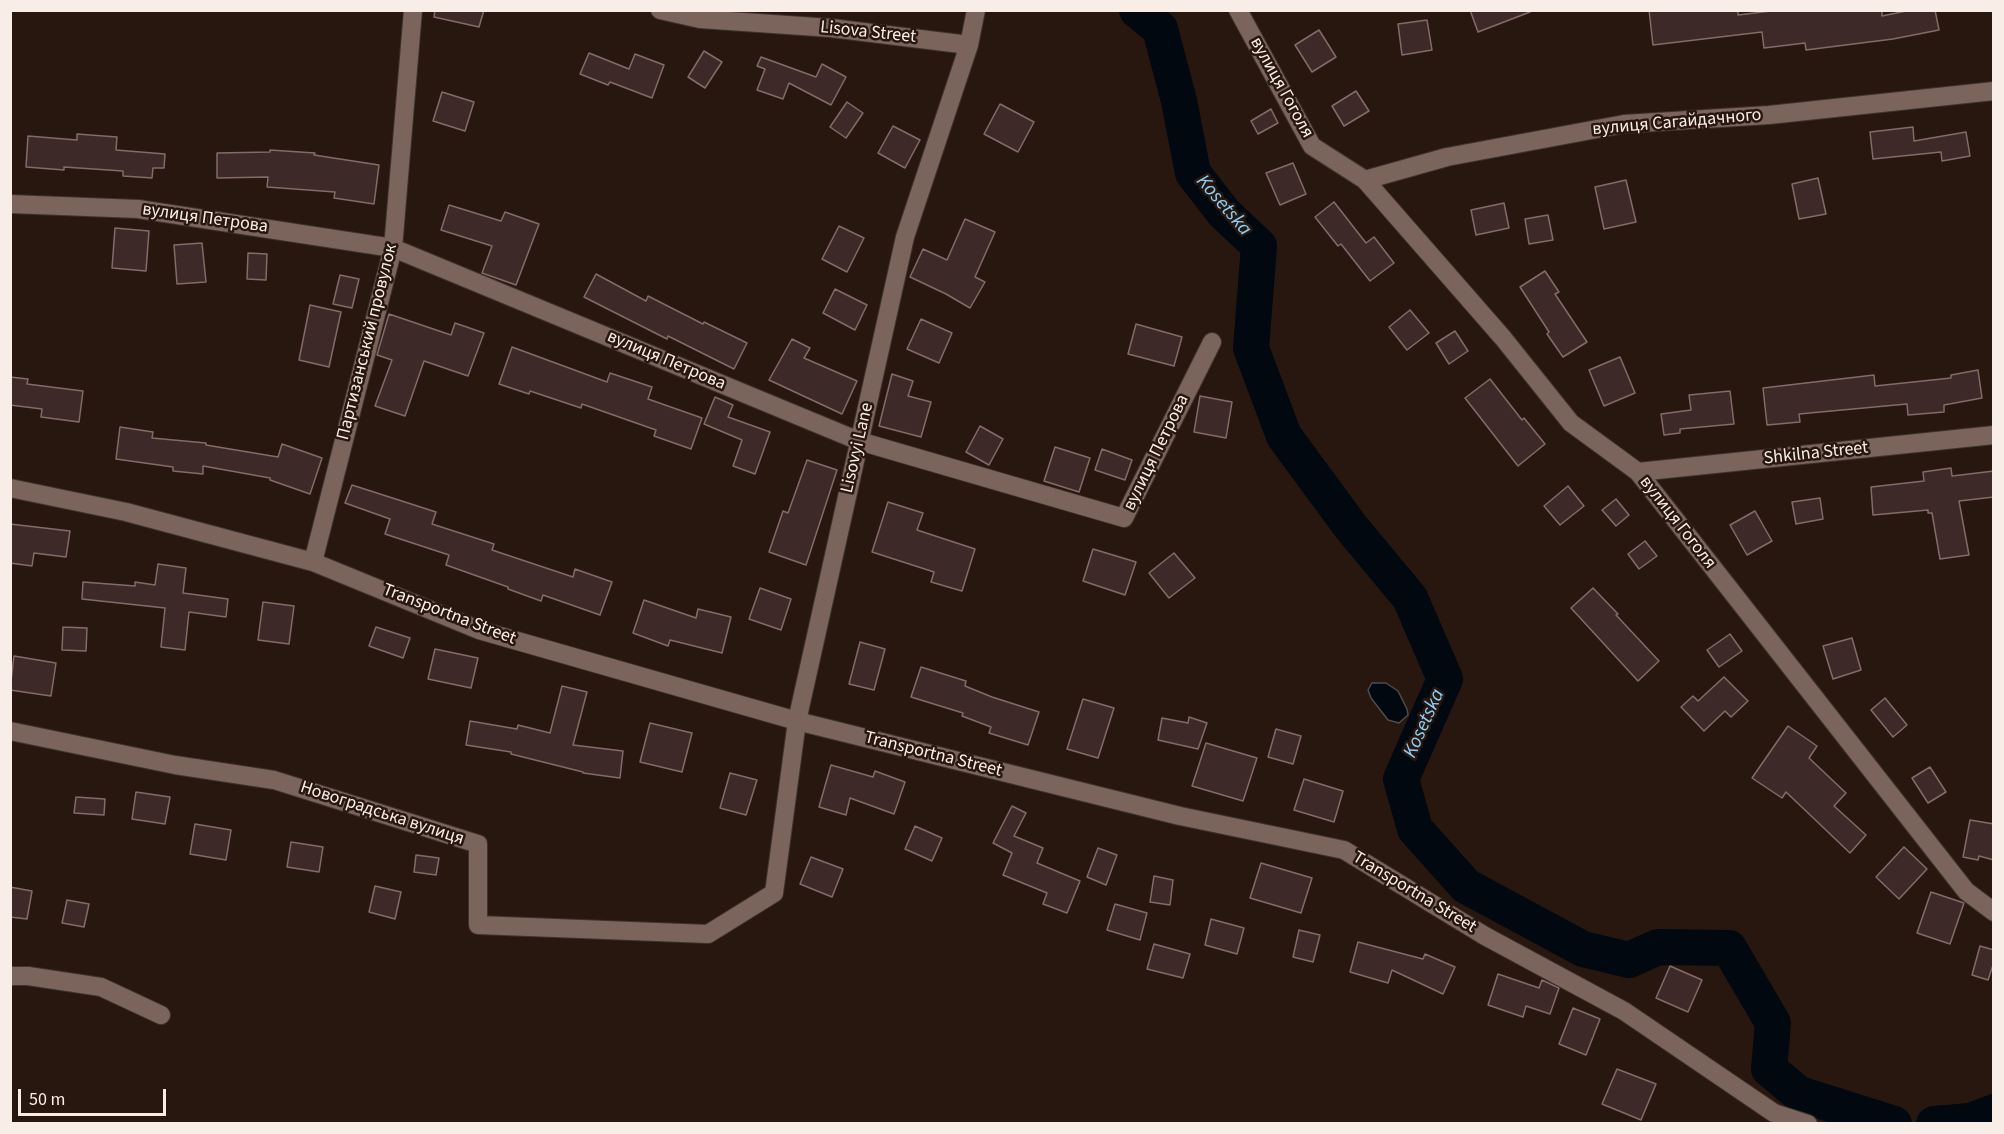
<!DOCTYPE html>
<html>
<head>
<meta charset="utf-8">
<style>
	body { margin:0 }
	#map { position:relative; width:2004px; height:1134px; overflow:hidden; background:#28170f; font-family:"Source Sans 3",sans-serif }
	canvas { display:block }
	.frame { position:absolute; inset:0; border:12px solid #f9ede8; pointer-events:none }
	.scale { position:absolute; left:18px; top:1089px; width:148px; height:27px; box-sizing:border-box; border:3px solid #f9ede8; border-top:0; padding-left:8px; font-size:18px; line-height:21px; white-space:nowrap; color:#f9ede8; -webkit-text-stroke:4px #28170f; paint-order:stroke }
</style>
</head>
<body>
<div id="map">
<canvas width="2004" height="1134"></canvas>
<div class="frame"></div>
<div class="scale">50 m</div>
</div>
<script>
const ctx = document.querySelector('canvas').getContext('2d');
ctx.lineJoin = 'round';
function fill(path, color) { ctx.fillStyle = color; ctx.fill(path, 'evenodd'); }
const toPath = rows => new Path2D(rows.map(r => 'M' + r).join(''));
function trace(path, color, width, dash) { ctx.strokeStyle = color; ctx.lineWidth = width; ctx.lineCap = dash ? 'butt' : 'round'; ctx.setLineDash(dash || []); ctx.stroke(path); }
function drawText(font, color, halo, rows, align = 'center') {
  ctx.font = font + ' "Source Sans 3",sans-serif'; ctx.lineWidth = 5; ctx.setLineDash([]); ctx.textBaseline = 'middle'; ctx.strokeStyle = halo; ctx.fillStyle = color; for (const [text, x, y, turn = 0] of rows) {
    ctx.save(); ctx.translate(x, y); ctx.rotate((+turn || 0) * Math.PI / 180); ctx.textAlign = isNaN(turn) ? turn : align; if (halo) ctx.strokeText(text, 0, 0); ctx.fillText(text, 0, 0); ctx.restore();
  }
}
const water = toPath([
	[1372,683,1386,683,1398,691,1407,709,1408,715,1399,723,1388,720,1371,698,1368,690,1372,683]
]);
const river = toPath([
	[1137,10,1160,29,1179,101,1193,173,1224,213,1259,246,1251,348,1284,436,1351,527,1410,598,1445,679,1401,779,1415,829,1466,886,1583,949,1629,960,1658,947,1729,948,1773,1023,1769,1069,1799,1094,1894,1124],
	[1934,1124,1970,1121,1994,1112]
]);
const building = toPath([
	[435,10,484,10,479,27,434,17,435,10],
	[1470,10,1530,10,1530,12,1478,32,1470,10],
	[1649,10,1738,10,1738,15,1779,10,1882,10,1882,16,1911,10,1935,10,1939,30,1893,39,1806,50,1805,43,1764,48,1762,32,1653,45,1649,10],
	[1427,20,1432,50,1402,55,1398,24,1427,20],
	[1319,30,1336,57,1312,72,1295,45,1319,30],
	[704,51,722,62,705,88,688,77,704,51],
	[589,53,629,69,635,54,664,65,652,98,610,82,608,85,580,74,589,53],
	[761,57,816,77,822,64,846,77,831,105,789,83,783,99,757,90,765,69,757,66,761,57],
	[1356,91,1369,111,1344,126,1332,106,1356,91],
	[442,92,474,102,465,131,433,121,442,92],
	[847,102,863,113,846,138,830,127,847,102],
	[1000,104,1034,122,1018,152,984,134,1000,104],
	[1271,109,1278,123,1258,134,1251,121,1271,109],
	[893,126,920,140,905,168,878,153,893,126],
	[1913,127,1914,141,1966,132,1970,156,1942,161,1941,152,1873,159,1870,132,1913,127],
	[77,134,117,137,116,150,165,154,164,168,153,168,152,178,123,176,123,171,64,167,64,170,26,167,28,136,77,140,77,134],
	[270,150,315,153,314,155,379,165,374,204,334,198,335,192,267,187,268,177,217,178,217,153,270,152,270,150],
	[1293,163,1306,194,1280,205,1266,173,1293,163],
	[1818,178,1826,214,1799,219,1792,184,1818,178],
	[1626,180,1636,222,1604,229,1595,187,1626,180],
	[1334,202,1366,243,1374,237,1394,263,1370,281,1341,244,1338,246,1315,217,1334,202],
	[1504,203,1509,228,1476,235,1471,210,1504,203],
	[449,205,501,221,505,212,539,224,516,285,482,273,492,246,441,230,449,205],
	[1548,215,1553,240,1529,244,1525,219,1548,215],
	[965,219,995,232,975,277,985,282,970,308,946,294,910,277,923,249,947,260,965,219],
	[839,226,864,238,847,272,822,259,839,226],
	[115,228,149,231,146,271,112,268,115,228],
	[202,243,206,282,177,284,174,245,202,243],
	[248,253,267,254,266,280,247,279,248,253],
	[1545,271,1559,292,1555,294,1587,342,1563,357,1547,334,1549,332,1520,287,1545,271],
	[596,274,646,301,648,296,703,324,704,322,747,343,734,369,668,336,667,339,584,297,596,274],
	[340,275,359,279,352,308,333,304,340,275],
	[835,289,867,305,855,330,823,313,835,289],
	[310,305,341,312,329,367,299,360,310,305],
	[1410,310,1429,333,1407,350,1389,327,1410,310],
	[389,314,451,335,455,323,484,333,468,376,424,361,405,416,375,406,392,360,377,355,389,314],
	[921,319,952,333,939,363,907,349,921,319],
	[1136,324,1182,337,1174,366,1128,354,1136,324],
	[1455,331,1468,351,1449,364,1436,343,1455,331],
	[792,339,810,348,804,358,857,381,842,414,769,380,792,339],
	[512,347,607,382,610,373,652,387,648,399,702,418,691,449,654,436,656,430,582,404,581,408,530,391,529,394,499,384,512,347],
	[1620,357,1635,393,1604,406,1589,370,1620,357],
	[1978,370,1982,398,1944,405,1944,412,1908,415,1907,404,1799,414,1800,422,1767,425,1763,388,1874,375,1875,386,1951,378,1951,375,1978,370],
	[892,374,913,381,908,396,931,402,921,437,879,426,892,374],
	[10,377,28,379,27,384,83,391,79,422,41,417,42,409,10,405,10,377],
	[1490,379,1522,420,1524,418,1545,444,1518,466,1465,398,1490,379],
	[1730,391,1734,424,1680,429,1680,433,1664,435,1661,414,1691,410,1689,395,1730,391],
	[1200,396,1232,402,1226,438,1194,432,1200,396],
	[715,397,733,405,728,417,770,432,755,474,733,466,742,440,704,424,715,397],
	[980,426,1003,439,989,465,966,452,980,426],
	[120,427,153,432,152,438,206,443,206,445,278,457,282,444,322,458,310,494,270,480,270,478,203,466,203,474,173,471,173,467,116,459,120,427],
	[1055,447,1090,458,1079,492,1044,481,1055,447],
	[1102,449,1132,460,1125,480,1095,470,1102,449],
	[807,460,837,470,806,565,769,552,783,511,788,513,807,460],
	[1951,468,1952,476,1994,471,1994,497,1959,501,1969,555,1940,559,1932,513,1928,513,1928,510,1873,515,1871,487,1924,481,1923,472,1951,468],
	[352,485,436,512,432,524,494,544,492,550,573,577,575,569,612,582,600,615,543,595,541,601,508,589,508,587,446,565,449,555,385,534,390,519,345,503,352,485],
	[1568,486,1584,506,1560,525,1544,506,1568,486],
	[1820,498,1823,519,1796,524,1792,502,1820,498],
	[1616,499,1629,515,1616,526,1602,510,1616,499],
	[888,502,923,513,917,530,975,549,962,591,931,582,934,572,872,552,888,502],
	[1755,511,1772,541,1747,555,1730,525,1755,511],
	[10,524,70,531,66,557,34,553,32,566,10,563,10,524],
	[1645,541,1657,556,1639,569,1628,554,1645,541],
	[1093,549,1136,562,1125,595,1083,581,1093,549],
	[1174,553,1195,578,1169,598,1149,573,1174,553],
	[158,564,186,568,183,593,228,599,226,617,189,612,185,650,161,647,165,608,82,599,83,582,135,586,135,582,155,585,158,564],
	[760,588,791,599,781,630,749,619,760,588],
	[1593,588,1618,614,1616,615,1659,661,1638,681,1571,608,1593,588],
	[644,600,696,618,698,609,731,617,722,653,670,640,668,646,633,633,644,600],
	[263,602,294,606,289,644,258,640,263,602],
	[63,627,87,628,86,651,62,650,63,627],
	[376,627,410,638,403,658,369,646,376,627],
	[1730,634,1742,651,1719,667,1707,650,1730,634],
	[1852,638,1861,670,1833,679,1823,646,1852,638],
	[860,642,885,649,874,690,849,684,860,642],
	[435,649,478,658,471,688,428,679,435,649],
	[14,656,56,663,51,696,10,690,14,656],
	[921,667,966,681,965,686,992,697,1039,712,1028,745,989,733,991,727,962,716,963,713,911,697,921,667],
	[1724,677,1748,701,1731,717,1725,711,1704,731,1681,707,1693,696,1698,701,1724,677],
	[562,686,587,692,573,745,623,751,620,778,583,773,583,772,511,754,511,752,466,745,470,721,517,729,518,725,550,733,562,686],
	[1885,698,1907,725,1893,737,1871,710,1885,698],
	[1083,699,1114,708,1098,758,1067,749,1083,699],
	[1189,717,1207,723,1198,749,1158,740,1162,718,1188,723,1189,717],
	[650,723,692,733,682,772,640,762,650,723],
	[1788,726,1817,746,1809,758,1846,793,1834,806,1866,835,1850,853,1786,792,1782,798,1752,778,1788,726],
	[1276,729,1301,736,1293,764,1268,757,1276,729],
	[1206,743,1257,758,1243,801,1192,786,1206,743],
	[831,765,873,777,875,771,905,782,894,814,850,798,846,815,819,807,831,765],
	[1930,767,1946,792,1928,803,1912,778,1930,767],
	[730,773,757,780,746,815,720,808,730,773],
	[1304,779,1343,791,1334,822,1294,810,1304,779],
	[136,792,170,797,165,824,132,819,136,792],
	[76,797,105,799,104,815,74,813,76,797],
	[1012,806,1026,813,1014,836,1043,848,1037,863,1080,881,1067,913,1043,904,1047,893,1003,875,1012,853,993,843,1012,806],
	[1970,820,1994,824,1994,860,1979,856,1978,860,1963,857,1970,820],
	[195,824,231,830,226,860,190,854,195,824],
	[915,826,942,838,932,861,905,849,915,826],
	[291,842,323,847,319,872,287,867,291,842],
	[1904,847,1927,869,1899,899,1876,877,1904,847],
	[1098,848,1117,855,1106,885,1087,877,1098,848],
	[416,855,439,858,436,875,414,872,416,855],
	[811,857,843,869,832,897,800,884,811,857],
	[1261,863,1312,878,1301,913,1250,898,1261,863],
	[1154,876,1173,880,1170,905,1150,902,1154,876],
	[375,886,401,892,395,919,369,912,375,886],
	[10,887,32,891,27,919,10,917,10,887],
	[1931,892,1964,903,1950,944,1917,933,1931,892],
	[67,900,89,904,84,927,62,923,67,900],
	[1115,904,1147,913,1140,940,1107,930,1115,904],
	[1211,919,1244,928,1237,954,1205,945,1211,919],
	[1299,930,1320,935,1313,962,1293,957,1299,930],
	[1358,942,1423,959,1425,954,1455,967,1443,994,1392,970,1388,983,1350,972,1358,942],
	[1154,944,1190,954,1183,978,1147,969,1154,944],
	[1980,946,1994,950,1994,962,1988,980,1972,975,1980,946],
	[1670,966,1702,980,1688,1012,1656,998,1670,966],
	[1498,974,1539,988,1542,980,1559,988,1550,1014,1526,1006,1523,1017,1488,1005,1498,974],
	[1573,1008,1600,1019,1586,1055,1559,1044,1573,1008],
	[1617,1069,1656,1084,1641,1120,1602,1104,1617,1069]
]);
const street = toPath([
	[660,10,700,19,831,28,969,45],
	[1238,10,1312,146,1365,180,1503,338,1571,423,1638,472,1966,891,1994,912],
	[1365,180,1447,157,1624,124,1769,115,1994,91],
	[10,204,138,209,393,248,859,441,1124,518,1212,342],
	[1638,472,1994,435],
	[10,488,126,512,313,562,479,630,797,721,1180,816,1344,850,1485,936,1624,1011,1774,1113,1808,1124],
	[313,562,393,248,413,10],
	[10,731,175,765,274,780,478,844,478,925,708,934,774,893,797,721,905,237,969,45,976,10],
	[10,976,28,976,101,987,161,1015]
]);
const streetNames = [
	["Lisova Street",868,33,6],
	["вулиця Гоголя",1281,88,61],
	["вулиця Сагайдачного",1677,123,-5],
	["вулиця Петрова",205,219,8],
	["Партизанський провулок",368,342,-76],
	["вулиця Петрова",666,361,23],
	["Lisovyi Lane",858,448,-77],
	["вулиця Петрова",1157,453,-64],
	["Shkilna Street",1816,454,-6],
	["вулиця Гоголя",1677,523,52],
	["Transportna Street",449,615,21],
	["Transportna Street",933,755,14],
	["Новоградська вулиця",382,814,18],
	["Transportna Street",1414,893,31]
];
const waterNames = [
	["Kosetska",1223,206,49],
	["Kosetska",1425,724,-66]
];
fill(water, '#01080f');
trace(water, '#4b4d50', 1.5);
trace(river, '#01080f', 36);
fill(building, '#3e2929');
trace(building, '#836b6a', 1.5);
trace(street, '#3f322f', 20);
trace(street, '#7a645c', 18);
drawText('18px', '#f9ede8', '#28170f', streetNames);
drawText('italic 20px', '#8acffb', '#28170f', waterNames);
</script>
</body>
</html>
